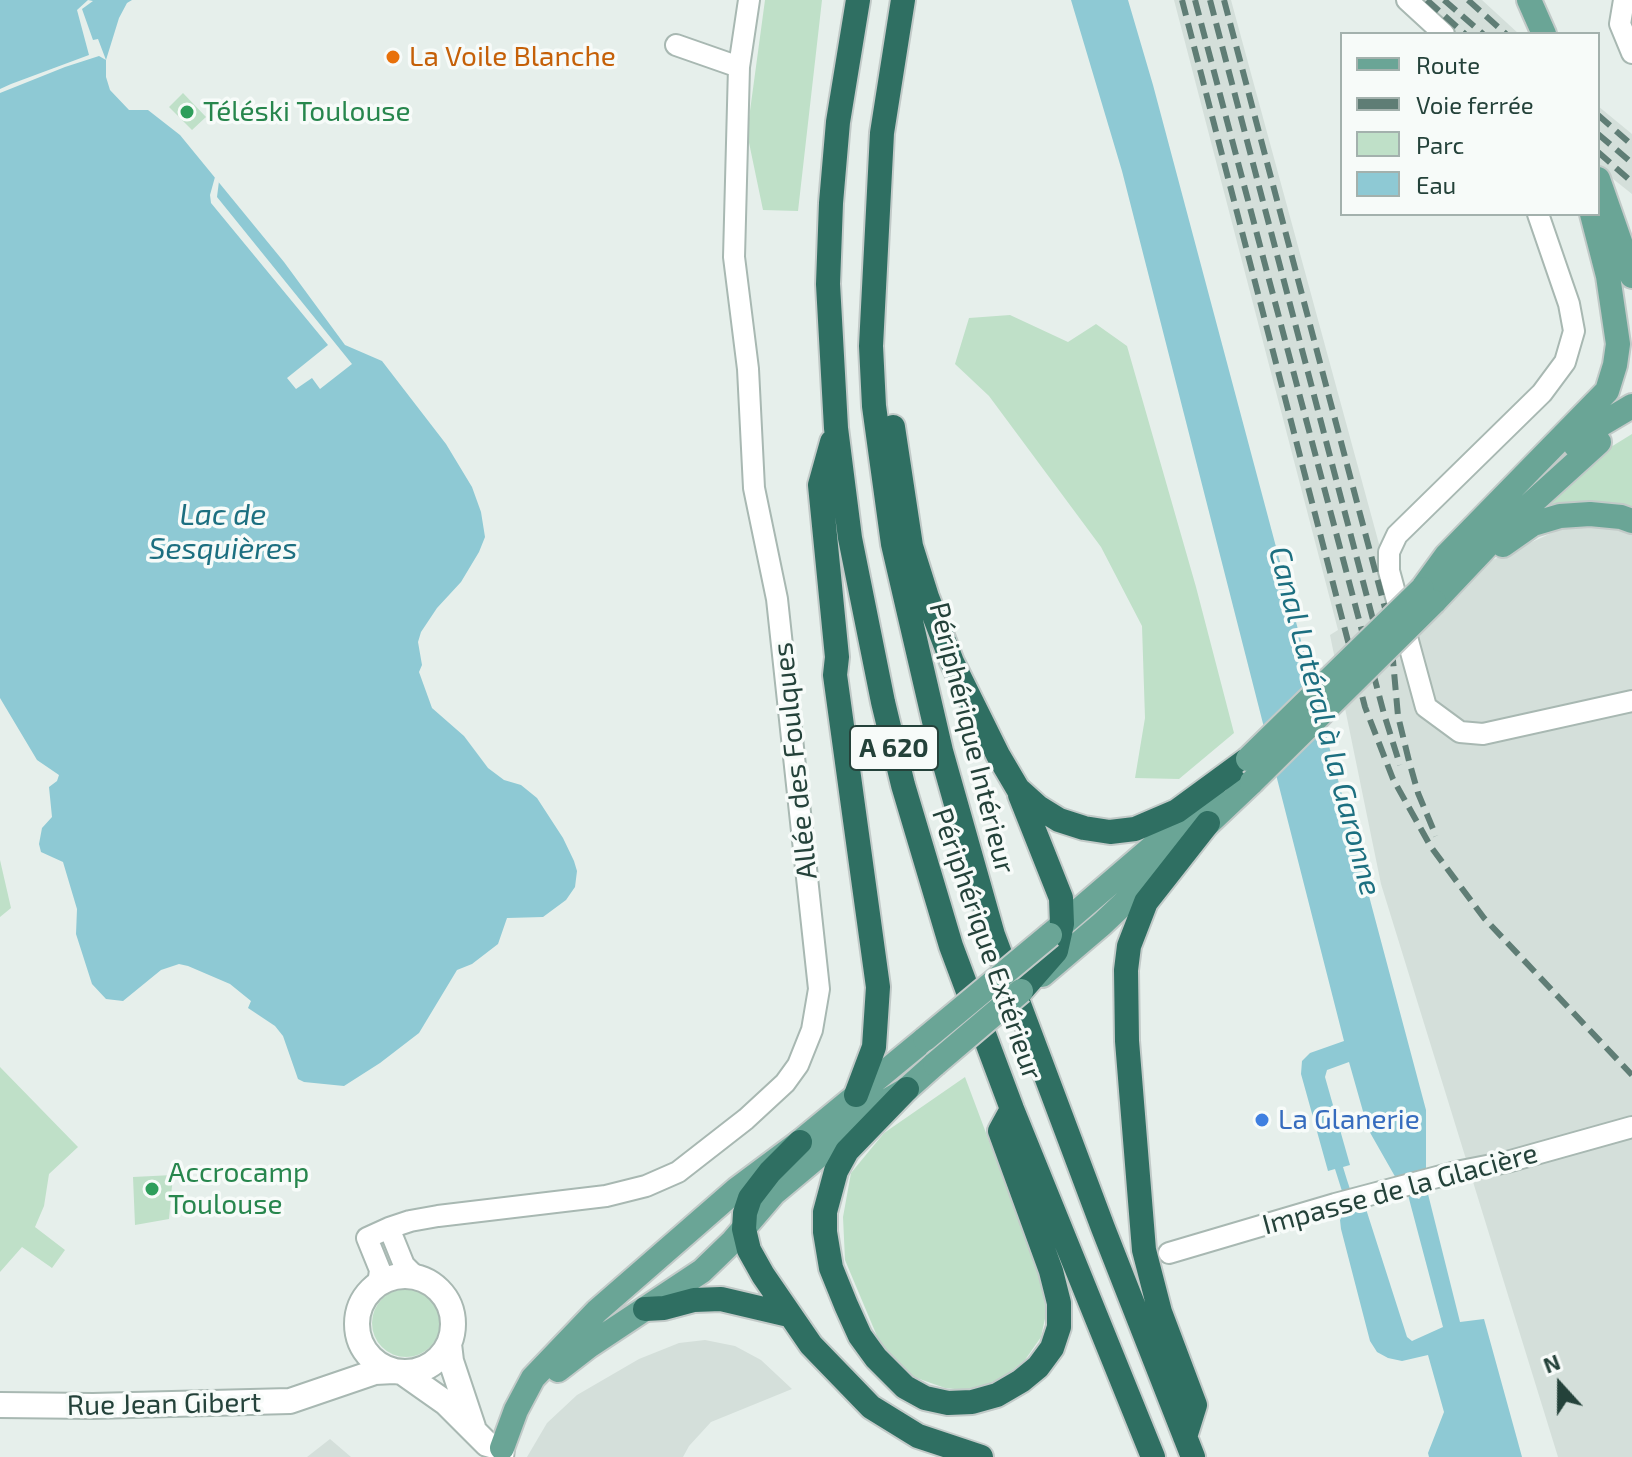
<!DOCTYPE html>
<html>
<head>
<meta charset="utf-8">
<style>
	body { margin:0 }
	#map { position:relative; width:1632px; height:1457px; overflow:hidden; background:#e6efeb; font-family:"Exo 2",sans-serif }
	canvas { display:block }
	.legend { position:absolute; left:1340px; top:32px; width:260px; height:184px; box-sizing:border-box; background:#f7fbf9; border:2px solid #a3b1ad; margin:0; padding:10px 14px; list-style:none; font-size:24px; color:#24423a }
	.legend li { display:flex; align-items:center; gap:16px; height:40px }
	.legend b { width:40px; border:2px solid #a3b1ad }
	.north { position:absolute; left:1520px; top:1345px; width:80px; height:80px; -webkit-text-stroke:6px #f7fbf9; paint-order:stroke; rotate:339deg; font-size:22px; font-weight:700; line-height:32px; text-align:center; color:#24423a }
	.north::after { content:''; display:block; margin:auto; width:28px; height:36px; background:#24423a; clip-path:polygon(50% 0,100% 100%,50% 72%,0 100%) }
</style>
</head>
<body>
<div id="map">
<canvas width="1632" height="1457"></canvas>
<ul class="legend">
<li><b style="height:10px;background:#6aa596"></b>Route</li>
<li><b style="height:10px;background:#5f7d75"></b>Voie ferrée</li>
<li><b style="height:22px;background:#bfe0c8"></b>Parc</li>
<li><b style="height:22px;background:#8ec9d4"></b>Eau</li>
</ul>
<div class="north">N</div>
</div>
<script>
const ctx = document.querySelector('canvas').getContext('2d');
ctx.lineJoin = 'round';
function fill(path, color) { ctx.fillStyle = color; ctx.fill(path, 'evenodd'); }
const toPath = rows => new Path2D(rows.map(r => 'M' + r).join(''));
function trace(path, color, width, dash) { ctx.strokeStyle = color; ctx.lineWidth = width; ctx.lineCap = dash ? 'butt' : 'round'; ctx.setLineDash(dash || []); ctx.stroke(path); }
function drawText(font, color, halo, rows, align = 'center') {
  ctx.font = font + ' "Exo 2",sans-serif'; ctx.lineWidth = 7; ctx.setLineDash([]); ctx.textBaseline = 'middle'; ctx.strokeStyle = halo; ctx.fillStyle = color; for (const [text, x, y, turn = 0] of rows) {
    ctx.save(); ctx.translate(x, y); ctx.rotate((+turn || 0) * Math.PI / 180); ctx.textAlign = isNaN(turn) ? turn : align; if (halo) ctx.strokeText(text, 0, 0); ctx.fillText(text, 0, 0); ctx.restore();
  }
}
const built = toPath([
	[1174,0,1231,0,1382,555,1390,607,1569,525,1632,515,1632,1457,1558,1457,1381,884,1330,635,1338,630],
	[1416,0,1482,0,1519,34,1453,34],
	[1598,106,1632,134,1632,194,1598,167],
	[705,1340,735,1346,761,1360,792,1389,711,1422,689,1446,683,1457,527,1457,547,1423,577,1395,639,1359,679,1343],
	[330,1439,351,1457,307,1457]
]);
const green = toPath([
	[765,0,822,0,798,211,763,210,747,133],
	[183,93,206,117,192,130,169,107],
	[1010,315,1068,342,1096,324,1127,346,1196,587,1234,733,1179,779,1135,778,1145,718,1142,626,1101,547,989,396,955,364,969,318],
	[1632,434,1632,514,1529,512,1593,458],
	[0,860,11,908,0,917],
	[0,1067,78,1147,49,1174,44,1206,35,1227,65,1250,52,1268,22,1247,0,1272],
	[965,1077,1043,1285,1046,1314,1041,1337,1025,1360,1006,1375,986,1385,964,1390,945,1388,911,1376,882,1348,845,1260,843,1217,851,1173,884,1133],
	[173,1175,169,1219,135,1225,133,1177],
	'372 1323a34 34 0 1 1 68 0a34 34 0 1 1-68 0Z'
]);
const water = toPath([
	[0,0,132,0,127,3,119,18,106,60,106,77,110,90,129,110,148,110,180,135,284,262,345,345,382,361,446,444,472,487,481,512,485,537,479,552,461,582,437,608,421,632,418,642,422,665,419,672,432,708,464,736,488,768,504,780,521,785,537,798,563,838,574,861,577,871,575,887,566,900,543,917,507,918,498,944,472,964,457,970,419,1033,380,1063,344,1086,304,1082,298,1079,283,1036,275,1026,248,1008,251,1001,230,984,188,966,179,964,161,970,123,1001,106,999,92,984,76,934,77,909,63,862,41,852,39,844,42,828,52,817,49,787,57,781,59,775,37,760,0,698],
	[1071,0,1128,0,1153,85,1426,1110,1426,1189,1418,1197,1408,1193,1397,1180,1368,1129,1349,1062,1327,1070,1325,1077,1350,1165,1343,1167,1347,1180,1355,1204,1366,1209,1407,1337,1412,1341,1443,1327,1408,1195,1419,1199,1427,1190,1460,1322,1484,1319,1522,1457,1429,1457,1428,1453,1444,1412,1428,1355,1402,1361,1388,1358,1377,1352,1370,1341,1341,1229,1340,1220,1347,1207,1335,1169,1328,1171,1301,1074,1302,1061,1310,1053,1344,1041,1122,171]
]);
const pier = toPath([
	[88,0,93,1,82,9,93,40,98,39,106,60,99,56,65,67,0,93,0,89,11,84,89,55,77,10],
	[215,177,219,181,217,197,352,364,320,389,312,378,296,389,287,378,328,345,211,203,210,195]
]);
const minor = toPath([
	[1407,0,1444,34],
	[1624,0,1620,24,1632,53],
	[676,45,739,67],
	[1538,214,1569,304,1574,331,1565,362,1542,393,1397,535,1389,552,1389,571,1426,707,1460,732,1483,734,1632,701],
	[389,1228,404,1265,416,1277],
	[1169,1253,1335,1204,1456,1172,1507,1162,1632,1127],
	[378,1285,380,1270,367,1238,389,1228,410,1221,438,1216,606,1196,646,1186,678,1172,746,1119,785,1083,798,1065,812,1030,819,989,777,599,754,488,748,369,734,257,739,67,749,0]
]);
const tertiary = toPath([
	'357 1324a48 48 0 1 1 96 0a48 48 0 1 1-96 0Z',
	[449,1344,451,1361,473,1427],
	[402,1372,446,1403,487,1444,502,1448,501,1457],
	[0,1405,93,1406,290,1401,375,1372,394,1371]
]);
const primary = toPath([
	[1529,0,1544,34],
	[1598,179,1632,276],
	[1575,445,1595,428,1632,406],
	[1503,545,1533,524,1560,516,1590,514,1621,517,1632,521],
	[1422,589,1446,556,1607,391,1615,365,1618,344,1608,276,1592,214],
	[1434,602,1503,529,1599,442],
	[1050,935,1213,795],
	[1042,975,1102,924,1252,782],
	[558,1370,589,1346,702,1271,733,1241,774,1193,878,1106,907,1089,935,1064],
	[502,1448,516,1410,533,1378,597,1311,737,1189,800,1142,925,1039]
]);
const motorway = toPath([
	[858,0,838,122,831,203,828,284,836,428,850,538,883,702,903,785,951,946,1012,1109,1153,1457],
	[903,0,882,133,871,346,874,406,893,544,941,751,993,935,1103,1228,1193,1457],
	[893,427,911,546,927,597,952,662,998,755,1018,789,1038,807,1059,820,1084,828,1110,832,1135,829,1177,811,1248,759],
	[832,442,820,485,837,657,835,675,878,987,874,1047,856,1095],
	[1020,795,1061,898,1062,924,1056,951,1021,991],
	[907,1089,847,1151,836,1171,825,1212,825,1232,831,1268,846,1305,860,1336,876,1358,905,1387,925,1398,948,1403,972,1402,997,1395,1021,1381,1038,1367,1052,1348,1059,1327,1059,1303,1051,1271,1000,1131,1012,1109],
	[800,1142,770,1172,750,1198,745,1213,744,1229,749,1250,763,1275,811,1345,871,1407,918,1436,981,1457],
	[645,1309,664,1308,694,1300,721,1299,789,1315],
	[1185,1437,1195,1405,1160,1312,1144,1250,1127,1041,1126,970,1129,946,1146,902,1208,823]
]);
const rail = toPath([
	[1182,0,1365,707,1393,779,1431,847,1484,918,1632,1075],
	[1195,0,1384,714,1400,765],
	[1210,0,1386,669],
	[1224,0,1390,627,1398,716,1409,761,1418,793,1436,836],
	[1427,0,1465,34],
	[1444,0,1483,34],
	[1468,0,1506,34],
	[1598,115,1632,145],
	[1598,134,1632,163],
	[1598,152,1632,182]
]);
const primaryBridge = toPath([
	[1248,759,1422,589],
	[1252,782,1434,602],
	[925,1039,1050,935],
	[935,1064,1021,991]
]);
const markers = [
	[393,57,8,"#e8710a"],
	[187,112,8,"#2e9e5b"],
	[1262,1120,8,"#3f7fe0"],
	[152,1189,8,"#2e9e5b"]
];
const shields = [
	[894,748,88]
];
const shieldNames = [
	["A 620",894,748]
];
const foodNames = [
	["La Voile Blanche",409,57]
];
const leisureNames = [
	["Téléski Toulouse",203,112],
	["Accrocamp",168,1173],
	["Toulouse",168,1205]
];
const streetNames = [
	["Périphérique Intérieur",972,738,76],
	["Allée des Foulques",795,761,-96],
	["Périphérique Extérieur",987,944,71],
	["Impasse de la Glacière",1400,1189,-15],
	["Rue Jean Gibert",164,1404,-1]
];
const shopNames = [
	["La Glanerie",1278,1120]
];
const waterNames = [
	["Lac de",223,515],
	["Sesquières",223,549],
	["Canal Latéral à la Garonne",1325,721,75]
];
fill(built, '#d4dfda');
fill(green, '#bfe0c8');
fill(water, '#8ec9d4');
fill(pier, '#e6efeb');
trace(minor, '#a8b8b2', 24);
trace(tertiary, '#a8b8b2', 28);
trace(primary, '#c2cac8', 28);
trace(motorway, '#c2cac8', 28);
trace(minor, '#fff', 20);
trace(tertiary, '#fff', 24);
trace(primary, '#6aa596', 24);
trace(motorway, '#2f6f62', 24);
trace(rail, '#5f7d75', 6, [16, 8]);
trace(primaryBridge, '#c2cac8', 28, []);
trace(primaryBridge, '#6aa596', 24);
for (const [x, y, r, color] of markers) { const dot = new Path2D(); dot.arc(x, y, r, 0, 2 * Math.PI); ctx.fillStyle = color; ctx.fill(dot); trace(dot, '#f7fbf9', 3); }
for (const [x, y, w] of shields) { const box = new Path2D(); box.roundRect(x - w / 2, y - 22, w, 44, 6); ctx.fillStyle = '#f7fbf9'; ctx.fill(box); trace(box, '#24423a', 2); }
drawText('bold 26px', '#24423a', null, shieldNames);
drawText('28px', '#c56008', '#f7fbf9', foodNames, 'left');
drawText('28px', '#27864d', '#f7fbf9', leisureNames, 'left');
drawText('28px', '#24423a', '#f7fbf9', streetNames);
drawText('28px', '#366cbe', '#f7fbf9', shopNames, 'left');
drawText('italic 30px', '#1c6f80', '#f7fbf9', waterNames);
</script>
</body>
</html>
